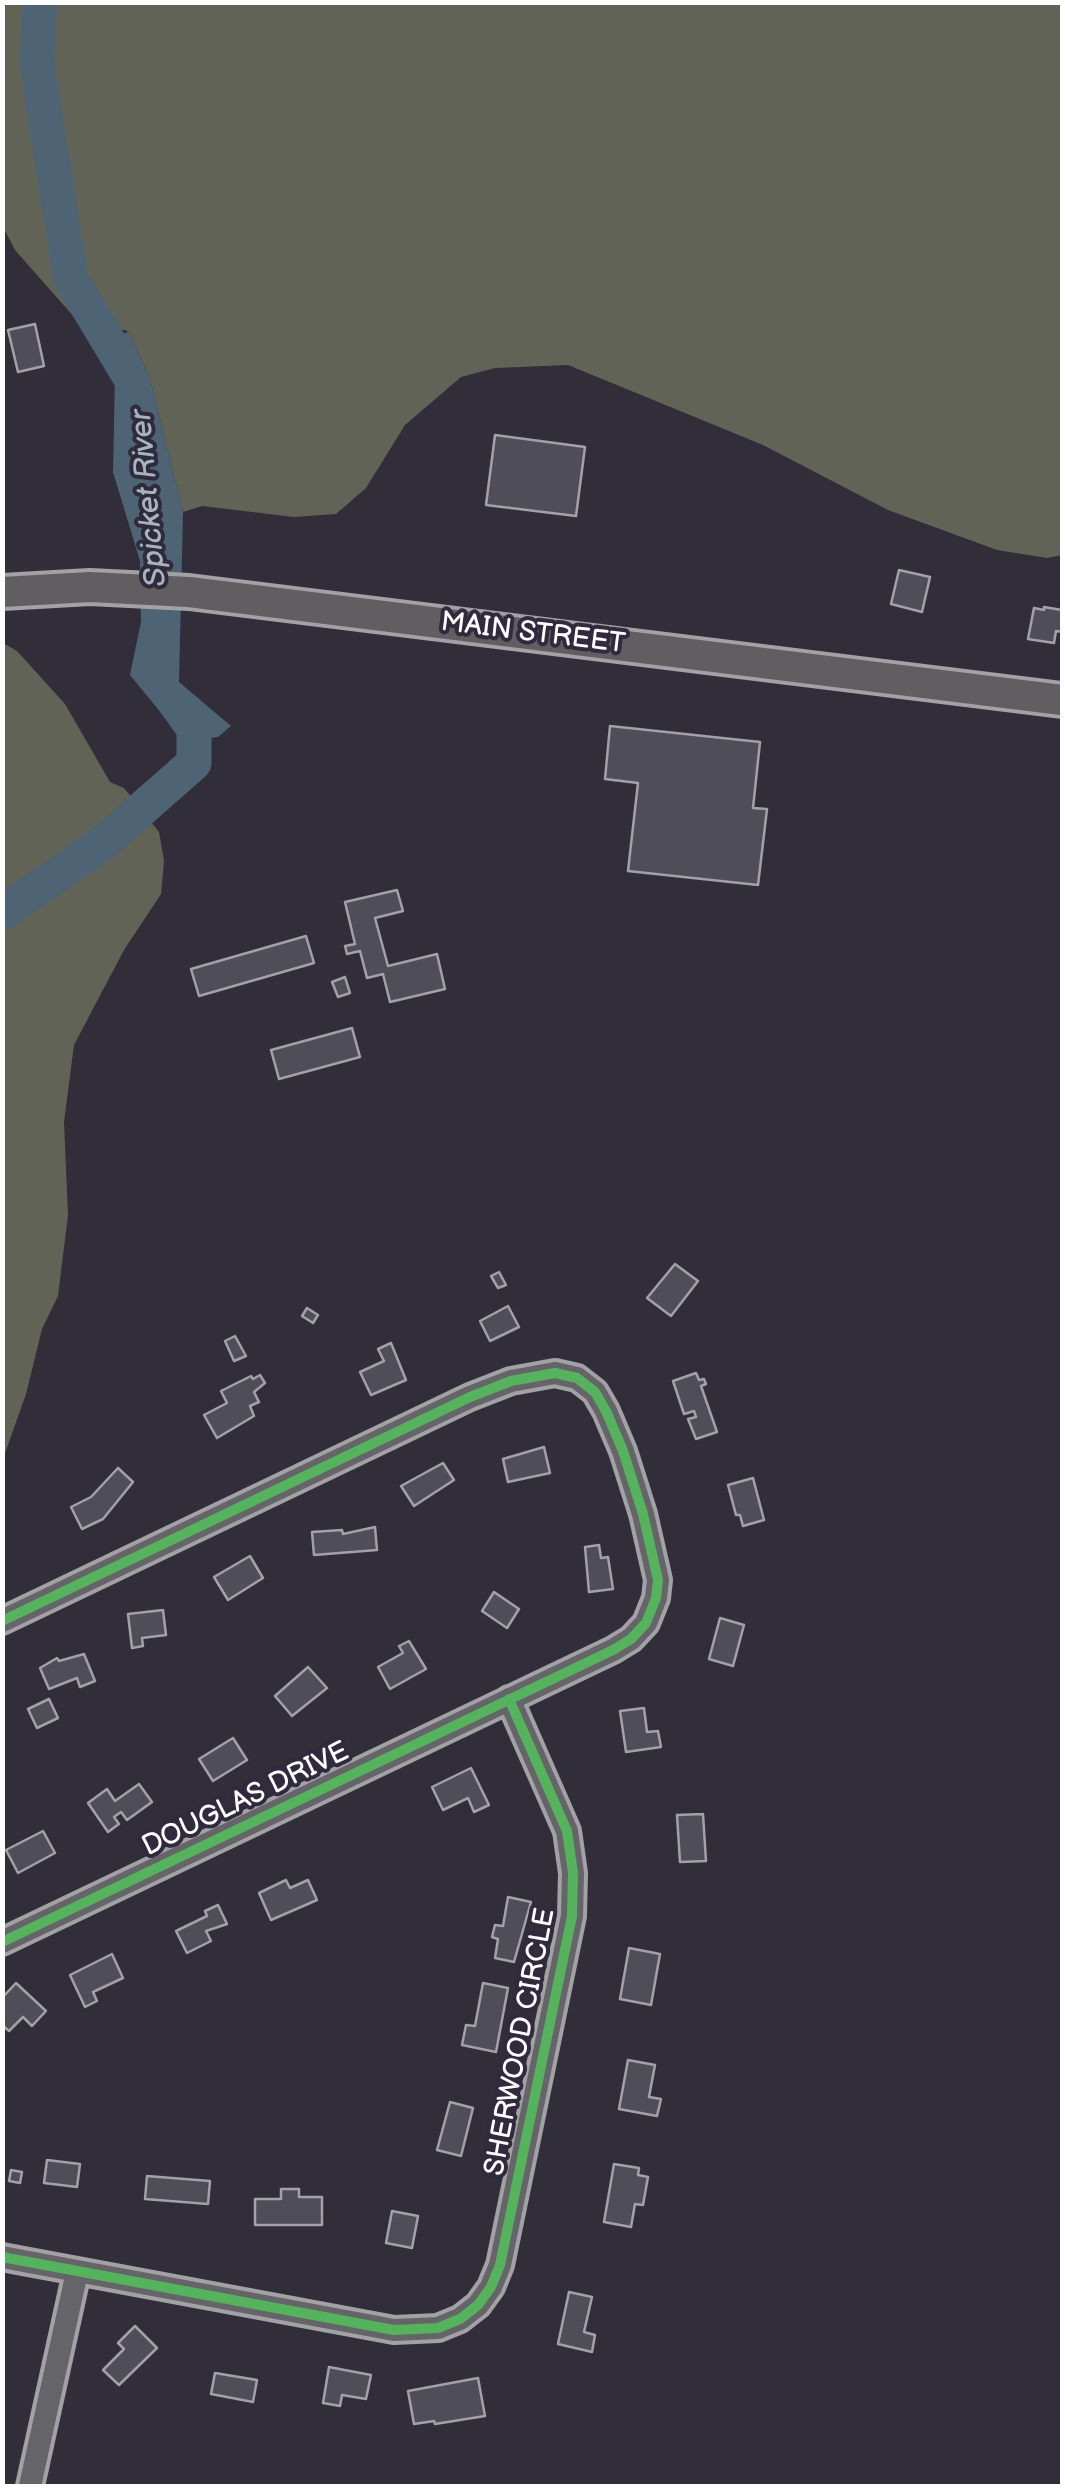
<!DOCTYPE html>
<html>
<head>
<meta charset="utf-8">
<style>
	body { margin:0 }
	#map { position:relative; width:1065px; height:2489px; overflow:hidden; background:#312e39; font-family:"Balsamiq Sans",sans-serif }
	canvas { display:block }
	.frame { position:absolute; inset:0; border:5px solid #fff; pointer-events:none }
</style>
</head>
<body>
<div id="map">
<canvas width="1065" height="2489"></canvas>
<div class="frame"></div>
</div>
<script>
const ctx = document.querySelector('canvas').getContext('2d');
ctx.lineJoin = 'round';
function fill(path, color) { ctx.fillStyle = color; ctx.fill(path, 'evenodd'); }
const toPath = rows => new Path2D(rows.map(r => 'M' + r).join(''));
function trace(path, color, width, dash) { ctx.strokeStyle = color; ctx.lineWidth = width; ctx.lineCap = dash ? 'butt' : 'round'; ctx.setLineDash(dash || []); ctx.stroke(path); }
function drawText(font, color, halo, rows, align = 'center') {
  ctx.font = font + ' "Balsamiq Sans",sans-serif'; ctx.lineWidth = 8; ctx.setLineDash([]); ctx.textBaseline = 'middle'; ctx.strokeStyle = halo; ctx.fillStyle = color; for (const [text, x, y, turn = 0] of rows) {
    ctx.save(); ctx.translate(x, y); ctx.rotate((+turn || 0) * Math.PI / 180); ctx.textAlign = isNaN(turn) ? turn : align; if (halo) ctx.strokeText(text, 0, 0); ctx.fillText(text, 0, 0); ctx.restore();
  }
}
const green = toPath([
	[6,3,1062,3,1062,555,1047,558,997,550,888,510,763,445,568,365,495,368,461,377,405,425,366,488,336,514,294,517,202,506,183,512,149,375,128,331,75,318,15,250,3,227,2,19],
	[3,643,17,651,65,704,110,782,124,788,159,832,164,861,161,894,124,950,74,1045,64,1122,68,1215,58,1296,42,1329,26,1394,3,1459]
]);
const water = toPath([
	[128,331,149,375,183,512,179,682,231,726,218,737,184,741,130,675,141,622,140,561,113,472,115,375,104,349]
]);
const river = toPath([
	[40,2,37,64,71,279,133,382],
	[2,913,103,843,194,763,194,729,174,701]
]);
const building = toPath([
	[35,324,44,366,18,372,8,330,35,324],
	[495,435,585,447,576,516,486,505,495,435],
	[899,570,930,577,922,612,891,604,899,570],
	[1044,607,1062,610,1062,632,1056,631,1054,643,1028,639,1034,608,1044,610,1044,607],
	[610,726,760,742,753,808,767,809,758,885,628,871,638,783,605,779,610,726],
	[397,890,403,911,375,918,388,966,437,954,445,989,390,1002,383,974,367,978,360,951,347,954,345,946,355,944,345,902,397,890],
	[306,936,314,963,199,996,191,969,306,936],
	[345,977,350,993,338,997,332,982,345,977],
	[352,1028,360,1057,279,1079,271,1050,352,1028],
	[675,1264,698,1281,671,1316,647,1298,675,1264],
	[499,1272,506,1285,498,1288,491,1276,499,1272],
	[508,1306,519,1327,490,1341,480,1321,508,1306],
	[307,1308,318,1315,313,1323,302,1316,307,1308],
	[235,1336,246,1356,234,1361,225,1341,235,1336],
	[391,1343,406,1380,371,1395,360,1372,384,1361,378,1349,391,1343],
	[696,1373,699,1380,704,1379,706,1384,701,1386,717,1432,696,1439,688,1419,696,1417,694,1411,684,1414,673,1381,696,1373],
	[260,1375,265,1383,254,1392,259,1402,250,1406,254,1416,217,1438,204,1415,227,1403,221,1391,251,1376,253,1379,260,1375],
	[544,1447,550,1473,508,1482,503,1459,544,1447],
	[443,1463,454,1480,414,1506,401,1486,443,1463],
	[118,1468,133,1482,103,1519,82,1529,71,1507,91,1497,118,1468],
	[753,1478,764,1520,743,1526,740,1515,736,1515,728,1485,753,1478],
	[375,1527,377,1550,314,1555,312,1532,342,1530,343,1534,375,1527],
	[599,1545,601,1558,608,1557,613,1589,589,1592,585,1547,599,1545],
	[250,1556,263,1578,228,1600,214,1577,250,1556],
	[494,1592,519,1609,507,1628,482,1611,494,1592],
	[163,1610,166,1635,142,1638,143,1646,132,1648,128,1614,163,1610],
	[720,1618,744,1625,733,1666,709,1659,720,1618],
	[409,1641,426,1669,390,1689,378,1667,403,1653,399,1646,409,1641],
	[84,1654,95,1681,80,1687,77,1678,49,1689,40,1668,57,1658,59,1661,84,1654],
	[308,1667,327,1688,292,1716,275,1696,308,1667],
	[49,1699,58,1718,37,1728,28,1709,49,1699],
	[644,1708,647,1732,658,1731,661,1747,626,1752,620,1711,644,1708],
	[233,1738,247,1760,213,1781,199,1759,233,1738],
	[471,1768,489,1805,474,1812,468,1798,443,1810,432,1787,471,1768],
	[139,1784,152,1802,127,1820,121,1812,114,1817,119,1824,108,1832,88,1803,107,1789,115,1801,139,1784],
	[703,1814,706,1861,680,1862,677,1815,703,1814],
	[43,1831,55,1853,18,1873,6,1850,43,1831],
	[286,1880,290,1888,308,1880,317,1900,271,1920,259,1893,286,1880],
	[508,1897,531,1902,514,1962,495,1958,498,1939,492,1937,495,1925,503,1926,508,1897],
	[218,1905,227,1924,206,1931,211,1941,187,1953,176,1931,207,1916,205,1911,218,1905],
	[629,1948,660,1954,651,2005,620,1999,629,1948],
	[112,1954,123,1978,93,1992,97,2001,85,2007,70,1975,112,1954],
	[16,1983,46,2011,32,2026,23,2017,9,2031,2,2025,2,1998,16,1983],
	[483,1983,508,1988,496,2052,462,2045,466,2025,475,2026,483,1983],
	[628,2060,655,2065,649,2097,661,2099,657,2116,619,2109,628,2060],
	[450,2102,473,2108,461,2156,437,2150,450,2102],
	[47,2160,80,2164,77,2187,44,2183,47,2160],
	[614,2164,639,2168,638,2175,648,2177,643,2205,635,2204,631,2227,604,2222,614,2164],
	[11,2170,22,2172,20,2183,9,2181,11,2170],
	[147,2176,210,2181,208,2204,145,2199,147,2176],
	[281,2189,299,2189,299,2197,322,2197,322,2225,255,2225,255,2199,281,2199,281,2189],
	[392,2211,418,2216,412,2248,386,2243,392,2211],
	[569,2292,592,2297,584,2332,595,2335,592,2352,558,2344,569,2292],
	[135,2326,157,2348,119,2385,103,2370,124,2349,118,2343,135,2326],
	[329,2367,371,2375,366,2399,342,2395,340,2406,323,2403,329,2367],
	[215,2373,257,2380,253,2402,211,2394,215,2373],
	[478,2378,485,2416,435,2424,434,2421,414,2424,408,2391,478,2378]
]);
const minor = toPath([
	[2,1621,470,1397,511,1381,555,1373,577,1378,595,1392,606,1411,623,1451,643,1514,658,1580,656,1598,646,1623,631,1639,613,1650,2,1942],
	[2,2257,394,2330,438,2328,460,2319,478,2305,491,2287,500,2265,572,1916,573,1873,567,1831,509,1699],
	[30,2486,77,2272]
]);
const major = toPath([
	[2,592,90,587,189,592,1062,700]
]);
const cycleway = toPath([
	[2,1621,470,1397,511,1381,555,1373,577,1378,595,1392,606,1411,623,1451,643,1514,658,1580,656,1598,646,1623,631,1639,613,1650,2,1942],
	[2,2257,394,2330,438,2328,460,2319,478,2305,491,2287,500,2265,572,1916,573,1873,567,1831,509,1699]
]);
const streetNames = [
	["MAIN STREET",533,634,7],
	["DOUGLAS DRIVE",246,1800,-26],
	["SHERWOOD CIRCLE",521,2042,-79]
];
const waterNames = [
	["Spicket River",150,498,-95]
];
fill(green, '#616357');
fill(water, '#4e6474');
trace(river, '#4e6474', 35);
fill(building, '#4e4d58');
trace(building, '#a2a1a6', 2.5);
trace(minor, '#a2a1a6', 30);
trace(major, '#a2a1a6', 38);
trace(minor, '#656469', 22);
trace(major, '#615e62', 30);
trace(cycleway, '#56b35d', 10);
drawText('28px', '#fff', '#2f2a3d', streetNames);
drawText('italic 30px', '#a8b4bc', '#2f2a3d', waterNames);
</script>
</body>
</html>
